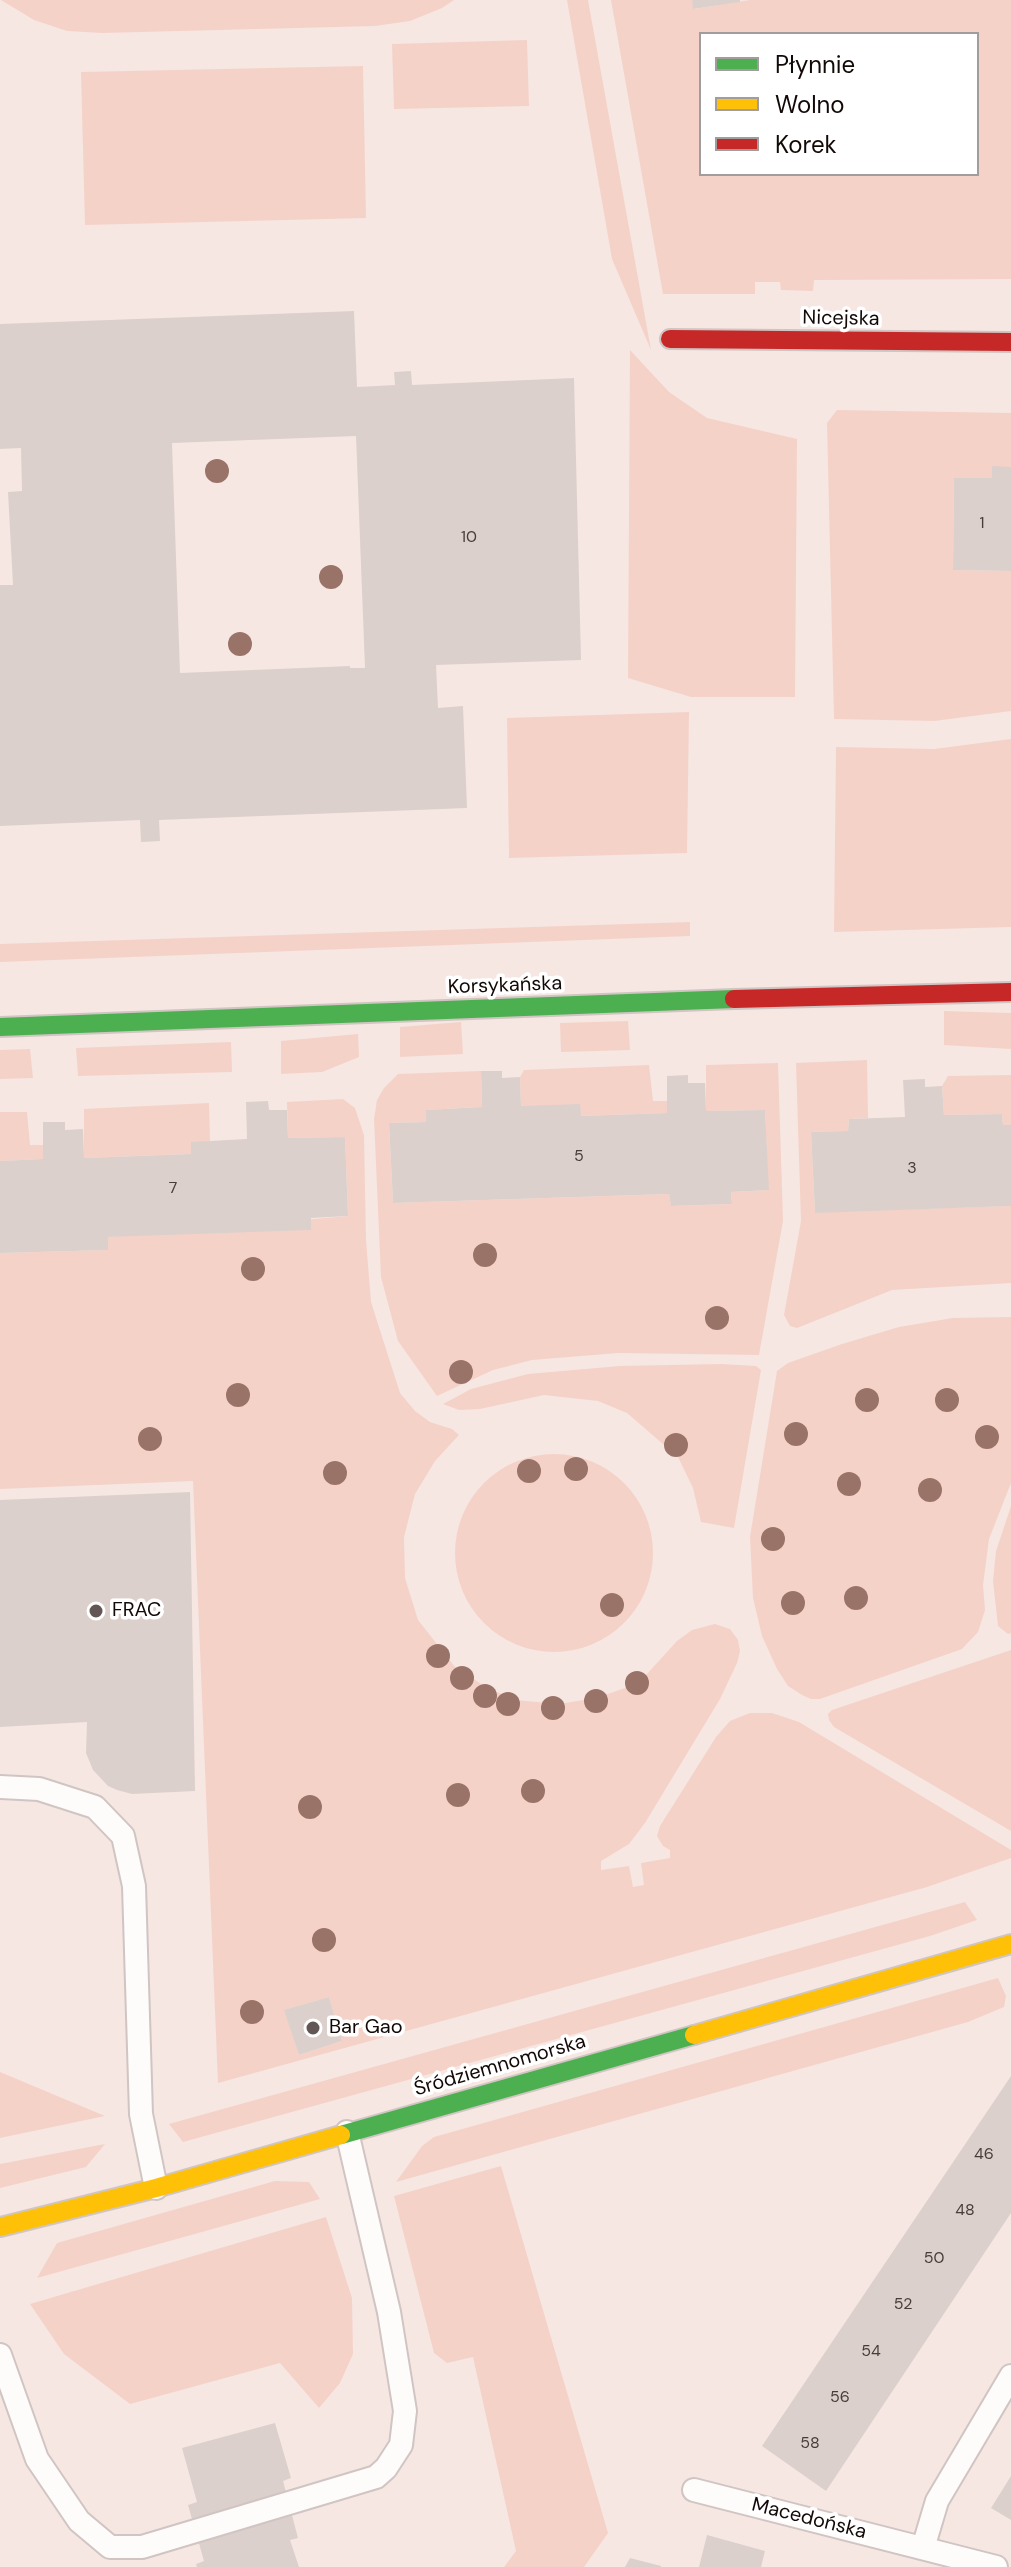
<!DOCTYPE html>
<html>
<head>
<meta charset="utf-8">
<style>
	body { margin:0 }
	#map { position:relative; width:1011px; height:2567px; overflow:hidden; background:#f6e7e3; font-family:"DM Sans",sans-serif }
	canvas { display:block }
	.legend { position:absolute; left:699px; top:32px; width:280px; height:144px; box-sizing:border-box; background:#fff; border:2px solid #a09d9c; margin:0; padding:10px 14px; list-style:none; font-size:24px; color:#120907 }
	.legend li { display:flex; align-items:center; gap:16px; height:40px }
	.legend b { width:40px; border:2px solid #a09d9c }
</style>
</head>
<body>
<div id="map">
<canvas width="1011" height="2567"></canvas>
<ul class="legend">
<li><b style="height:10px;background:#4caf50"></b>Płynnie</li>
<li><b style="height:10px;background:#ffc107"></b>Wolno</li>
<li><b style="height:10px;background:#c62828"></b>Korek</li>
</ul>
</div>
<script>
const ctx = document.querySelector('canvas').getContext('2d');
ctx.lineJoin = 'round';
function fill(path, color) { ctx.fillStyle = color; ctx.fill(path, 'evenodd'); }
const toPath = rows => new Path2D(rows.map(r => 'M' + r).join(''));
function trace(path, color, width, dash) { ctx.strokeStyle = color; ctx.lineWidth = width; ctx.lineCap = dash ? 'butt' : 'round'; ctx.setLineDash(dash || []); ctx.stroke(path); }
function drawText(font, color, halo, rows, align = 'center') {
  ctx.font = font + ' "DM Sans",sans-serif'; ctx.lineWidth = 7; ctx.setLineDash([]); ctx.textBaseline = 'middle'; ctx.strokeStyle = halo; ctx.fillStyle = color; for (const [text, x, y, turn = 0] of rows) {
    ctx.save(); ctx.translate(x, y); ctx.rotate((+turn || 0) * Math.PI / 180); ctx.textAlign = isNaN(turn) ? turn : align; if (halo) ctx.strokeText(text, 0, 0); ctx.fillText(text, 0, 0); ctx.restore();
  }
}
const green = toPath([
	[1,0,454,0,442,8,410,21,375,26,102,33,67,31,34,20],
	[567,0,588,0,651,350,612,259],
	[611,0,692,0,694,9,750,0,1011,0,1011,279,814,280,813,291,781,290,780,282,755,282,755,294,663,294],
	[701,34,977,34,977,174,701,174],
	[527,40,529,106,394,109,392,44],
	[363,66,366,218,85,225,81,72],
	[630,350,669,392,707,418,797,439,795,697,691,697,628,678],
	[837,410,1011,413,1011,467,992,467,992,478,954,478,953,570,1011,571,1011,711,934,721,834,719,827,423],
	[689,712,687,853,509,858,507,718],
	[1011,739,1011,927,834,932,836,747,934,749],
	[690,922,690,936,0,962,0,944],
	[944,1011,1011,1013,1011,1049,944,1045],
	[628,1021,630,1050,561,1052,560,1023],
	[461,1022,463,1054,400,1057,400,1027],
	[358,1034,359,1057,322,1072,281,1074,281,1041],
	[231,1042,232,1072,78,1076,76,1048],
	[30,1049,33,1078,0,1079,0,1050],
	[867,1060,868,1118,849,1119,848,1131,811,1132,815,1212,1011,1206,1011,1283,892,1290,797,1328,790,1326,784,1315,801,1221,796,1063],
	[778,1063,783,1221,759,1355,618,1353,532,1360,493,1370,437,1396,398,1341,381,1277,374,1119,377,1100,384,1088,398,1074,481,1071,482,1107,426,1110,426,1122,389,1123,393,1203,669,1194,671,1206,732,1204,731,1192,768,1190,765,1110,706,1111,706,1065],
	[649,1065,653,1101,667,1101,667,1113,581,1116,521,1106,520,1077,524,1070],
	[1011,1075,1011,1125,1003,1125,1002,1114,944,1115,942,1086,948,1076],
	[343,1099,355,1108,364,1135,366,1240,371,1302,400,1393,415,1411,430,1422,452,1429,459,1435,435,1461,415,1494,404,1537,405,1578,418,1620,455,1667,486,1687,515,1700,559,1704,596,1698,625,1688,647,1674,677,1641,692,1630,715,1624,730,1629,738,1640,740,1651,737,1663,720,1699,645,1823,629,1844,601,1861,601,1870,629,1866,633,1887,644,1885,641,1863,670,1858,670,1850,663,1846,657,1836,660,1826,716,1737,730,1721,750,1713,772,1713,799,1722,1011,1850,1011,1858,927,1887,218,2083,193,1481,0,1489,0,1253,108,1250,108,1237,348,1216,345,1137,288,1138,287,1102],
	[329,1997,342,2041,299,2055,285,2010],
	[209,1103,210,1141,191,1154,84,1158,84,1109],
	[0,1112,27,1112,30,1145,43,1145,43,1159,0,1161],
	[1011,1317,1011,1483,989,1539,983,1585,985,1610,978,1632,962,1649,820,1699,811,1699,802,1695,788,1686,777,1669,762,1636,753,1598,750,1537,777,1371,788,1363,842,1344,899,1327,953,1318],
	[721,1364,756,1366,761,1370,734,1528,701,1522,693,1488,678,1457,627,1413,598,1401,544,1395,480,1409,459,1410,443,1404,471,1389,528,1374,620,1366],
	'455 1553a99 99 0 1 1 198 0a99 99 0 1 1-198 0Z',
	[1011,1506,1011,1633,1008,1634,998,1626,993,1581,996,1551],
	[1011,1650,1011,1831,834,1727,829,1720,828,1714,832,1710],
	[965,1902,977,1920,930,1936,183,2142,169,2124],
	[998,1978,1006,1996,1004,2007,968,2022,396,2182,422,2146,434,2137],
	[0,2072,105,2116,0,2138],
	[105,2144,86,2167,0,2188,0,2164],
	[501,2166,608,2533,584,2567,504,2567,516,2551,473,2357,447,2363,434,2353,394,2196],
	[275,2181,309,2182,320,2199,37,2278,57,2243],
	[326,2217,352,2298,353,2354,340,2383,319,2408,280,2363,130,2404,64,2354,30,2304]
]);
const building = toPath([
	[692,0,740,0,740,2,693,9],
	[354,311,357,387,395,385,394,372,411,371,412,385,574,378,581,660,436,665,438,708,463,706,467,808,159,820,160,841,141,842,140,820,0,826,0,585,13,585,8,492,22,491,21,448,0,449,0,324],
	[356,436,365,668,350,668,350,666,180,673,172,443],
	[992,466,1011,467,1011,571,953,570,954,478,992,478],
	[481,1071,502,1071,502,1078,520,1077,521,1106,580,1104,581,1116,667,1113,667,1076,688,1075,688,1083,705,1083,706,1111,765,1110,769,1190,731,1192,732,1204,671,1206,669,1194,393,1203,389,1123,426,1122,426,1110,482,1107],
	[925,1079,925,1087,942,1086,944,1115,1002,1114,1003,1125,1011,1125,1011,1206,815,1213,811,1132,848,1131,849,1119,905,1117,903,1080],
	[268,1101,269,1110,287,1110,288,1138,345,1137,348,1216,311,1218,311,1230,108,1237,108,1250,0,1253,0,1161,43,1159,43,1122,65,1122,65,1130,83,1129,84,1158,191,1154,191,1142,247,1139,246,1102],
	[190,1492,195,1791,132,1794,117,1790,108,1786,93,1770,86,1753,87,1722,0,1727,0,1500],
	[329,1997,342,2041,299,2055,284,2010],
	[1011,2076,1011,2213,826,2491,762,2446],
	[275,2423,291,2478,283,2481,298,2538,290,2540,299,2567,197,2567,196,2564,204,2561,188,2505,197,2502,182,2448],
	[1011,2476,1011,2520,991,2508],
	[707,2535,765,2551,761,2567,699,2567],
	[630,2558,661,2566,661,2567,625,2567]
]);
const lane = toPath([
	[0,1787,39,1789,95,1807,123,1836,134,1886,141,2114,156,2188],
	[0,2355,37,2459,79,2521,110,2547,142,2547,376,2477,386,2468,401,2445,405,2411,389,2312,347,2132],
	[694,2490,996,2567],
	[923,2548,937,2501,1011,2376]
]);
const fast = toPath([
	[0,1027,734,999],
	[341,2135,694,2035]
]);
const slow = toPath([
	[694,2035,1011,1944],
	[0,2227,156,2188,341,2135]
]);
const jam = toPath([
	[670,339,1011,342],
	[734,999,1011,992]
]);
const trees = [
	[217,471],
	[331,577],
	[240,644],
	[485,1255],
	[253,1269],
	[717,1318],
	[461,1372],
	[238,1395],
	[867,1400],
	[947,1400],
	[796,1434],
	[987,1437],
	[150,1439],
	[676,1445],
	[576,1469],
	[529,1471],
	[335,1473],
	[849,1484],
	[930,1490],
	[773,1539],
	[856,1598],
	[793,1603],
	[612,1605],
	[438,1656],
	[462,1678],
	[637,1683],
	[485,1696],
	[596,1701],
	[508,1704],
	[553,1708],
	[533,1791],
	[458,1795],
	[310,1807],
	[324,1940],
	[252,2012]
];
const markers = [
	[96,1611,8,"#625754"],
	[313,2028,8,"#625754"]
];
const numberNames = [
	["1",982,524],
	["10",469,538],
	["5",579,1157],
	["3",912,1169],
	["7",173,1189],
	["46",984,2155],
	["48",965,2211],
	["50",934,2259],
	["52",903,2305],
	["54",871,2352],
	["56",840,2398],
	["58",810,2444]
];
const streetNames = [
	["Nicejska",841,319,1],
	["Korsykańska",505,986,-2],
	["Śródziemnomorska",500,2066,-16],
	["Macedońska",809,2519,14]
];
const poiNames = [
	["FRAC",112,1611],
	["Bar Gao",329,2028]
];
fill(green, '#f5d2c8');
fill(building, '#dcd0cc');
trace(lane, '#d0c5c2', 26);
trace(fast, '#d0c5c2', 22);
trace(slow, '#d0c5c2', 22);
trace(jam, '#d0c5c2', 22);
trace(lane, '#fefbfb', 22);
trace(fast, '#4caf50', 18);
trace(slow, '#ffc107', 18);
trace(jam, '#c62828', 18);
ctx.fillStyle = '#9a7368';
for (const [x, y] of trees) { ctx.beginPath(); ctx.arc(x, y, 12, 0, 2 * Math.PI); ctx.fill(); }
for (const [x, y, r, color] of markers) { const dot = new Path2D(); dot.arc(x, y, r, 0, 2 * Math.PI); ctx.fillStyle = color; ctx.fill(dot); trace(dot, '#fff', 3); }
drawText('16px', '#463d3a', null, numberNames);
drawText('20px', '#120907', '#fff', streetNames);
drawText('20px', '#120907', '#fff', poiNames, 'left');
</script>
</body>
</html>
